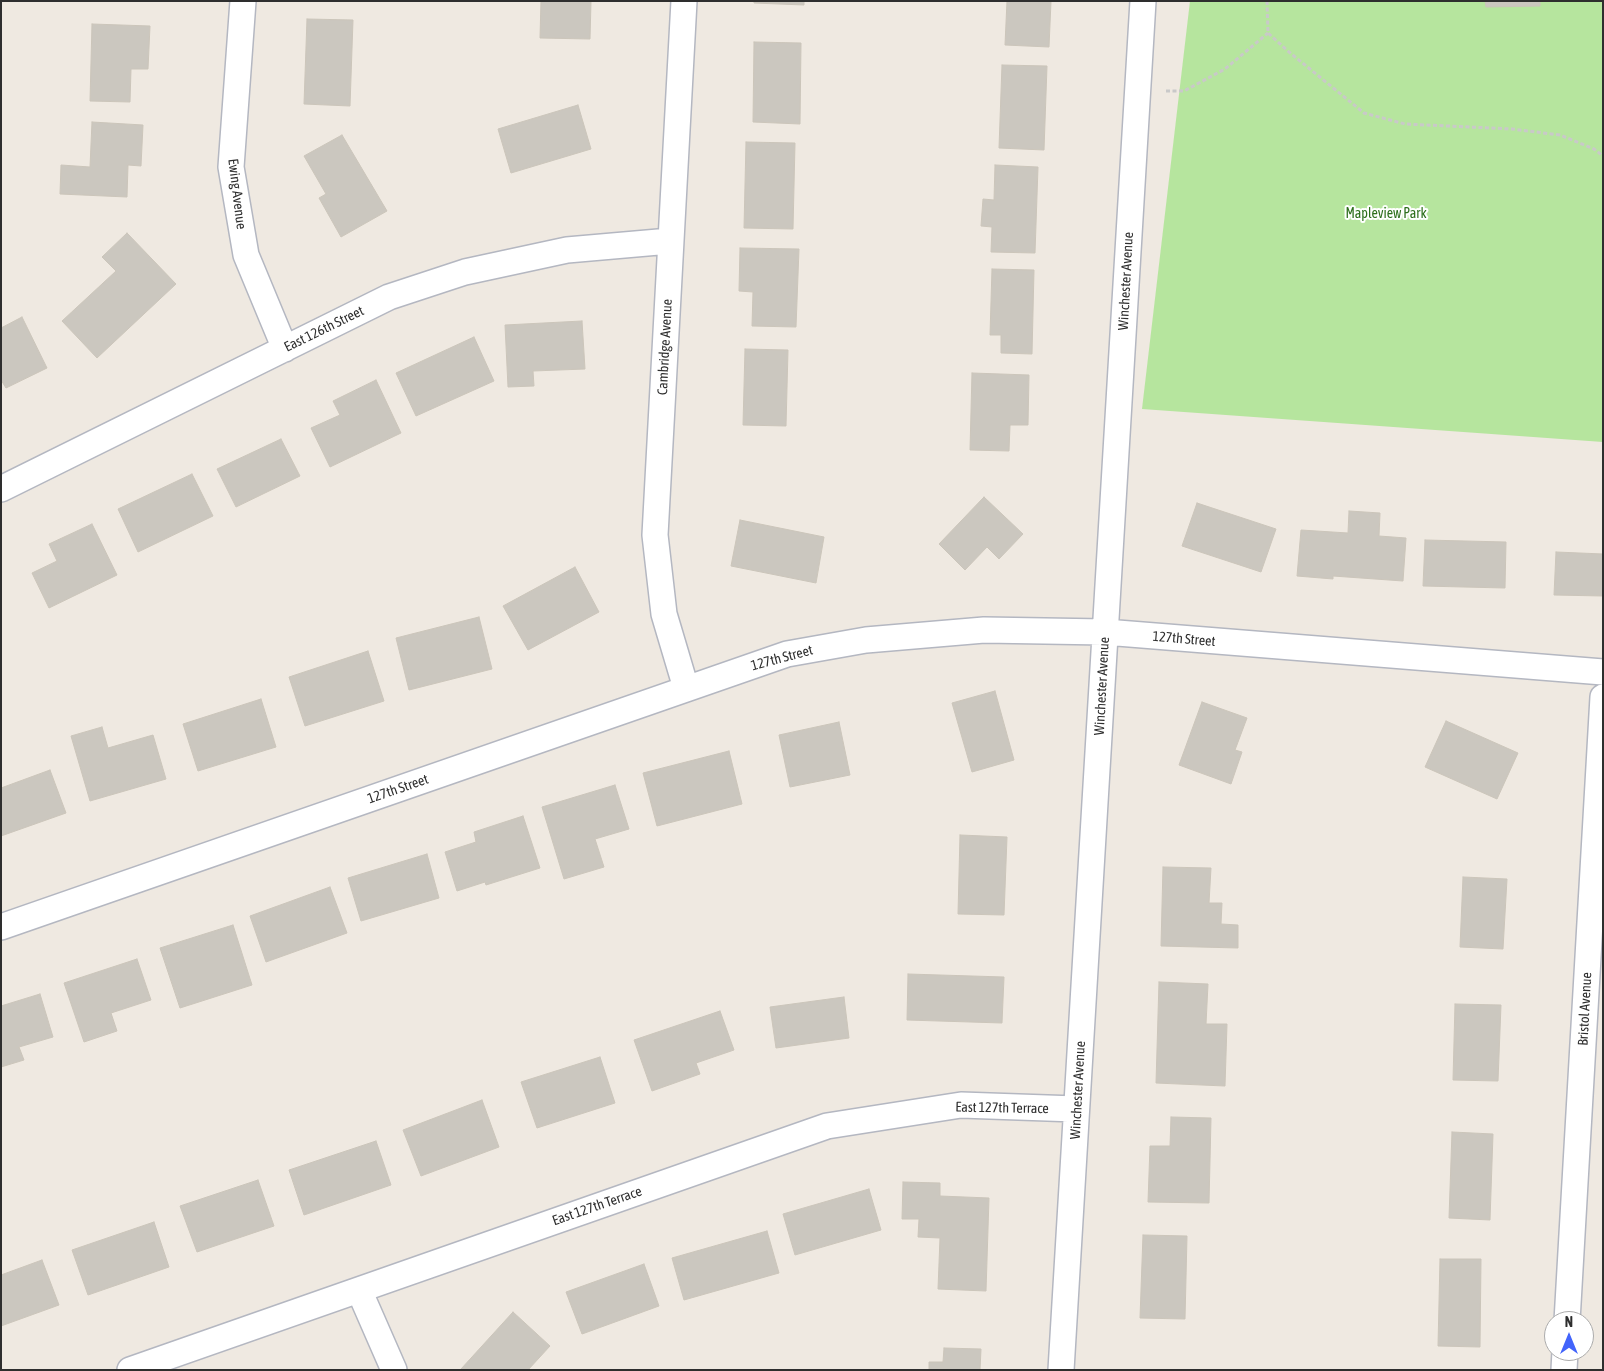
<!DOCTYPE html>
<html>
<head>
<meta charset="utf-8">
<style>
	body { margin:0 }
	#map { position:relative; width:1604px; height:1371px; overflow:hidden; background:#efe9e1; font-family:"Asap Condensed",sans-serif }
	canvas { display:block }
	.frame { position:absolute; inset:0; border:2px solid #2e2e2e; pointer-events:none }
	.north { position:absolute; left:1544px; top:1311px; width:50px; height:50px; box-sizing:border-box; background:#fff; border:1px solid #ababab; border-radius:50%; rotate:0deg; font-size:14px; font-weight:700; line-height:20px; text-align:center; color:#2e2e2e }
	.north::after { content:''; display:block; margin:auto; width:18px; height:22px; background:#4264fb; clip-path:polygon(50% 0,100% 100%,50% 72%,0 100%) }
</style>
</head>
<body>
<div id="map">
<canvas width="1604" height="1371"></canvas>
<div class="frame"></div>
<div class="north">N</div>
</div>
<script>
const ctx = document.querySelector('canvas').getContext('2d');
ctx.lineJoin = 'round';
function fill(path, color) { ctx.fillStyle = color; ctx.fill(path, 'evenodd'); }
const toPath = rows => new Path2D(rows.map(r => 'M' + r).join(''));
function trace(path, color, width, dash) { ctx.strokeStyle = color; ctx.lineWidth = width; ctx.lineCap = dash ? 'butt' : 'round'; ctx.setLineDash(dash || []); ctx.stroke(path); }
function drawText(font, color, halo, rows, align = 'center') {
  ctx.font = font + ' "Asap Condensed",sans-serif'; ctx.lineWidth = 4; ctx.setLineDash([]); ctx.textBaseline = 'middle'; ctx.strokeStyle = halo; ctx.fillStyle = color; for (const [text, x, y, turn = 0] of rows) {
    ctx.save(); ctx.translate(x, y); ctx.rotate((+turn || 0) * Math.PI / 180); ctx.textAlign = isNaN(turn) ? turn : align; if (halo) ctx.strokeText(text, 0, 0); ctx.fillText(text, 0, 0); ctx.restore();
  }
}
const green = toPath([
	[1190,1,1603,1,1603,442,1142,409]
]);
const building = toPath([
	[541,1,591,1,590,39,540,38,541,1],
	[754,1,804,1,804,5,754,3,754,1],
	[1007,1,1051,1,1049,47,1005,45,1007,1],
	[1485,1,1540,1,1540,6,1486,7,1485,1],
	[307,19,353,20,350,106,304,104,307,19],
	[92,24,150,26,148,69,131,69,130,102,90,101,92,24],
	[754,42,801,43,800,124,753,122,754,42],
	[1002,65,1047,66,1044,150,999,148,1002,65],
	[578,105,591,149,511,173,498,129,578,105],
	[92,122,143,125,141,166,128,165,127,197,60,194,61,165,90,167,92,122],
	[342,135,387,211,341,237,319,198,326,194,304,156,342,135],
	[746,142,795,143,793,229,744,228,746,142],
	[995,165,1038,167,1035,253,991,252,992,227,981,226,983,199,994,200,995,165],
	[127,233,176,284,97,358,62,321,116,271,102,257,127,233],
	[740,248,799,249,796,327,752,326,753,292,739,291,740,248],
	[992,269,1034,270,1032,354,1001,353,1001,335,990,335,992,269],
	[22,317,47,368,6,388,1,380,1,328,22,317],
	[582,321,585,369,533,371,534,386,508,387,505,325,582,321],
	[474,337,494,381,416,416,396,373,474,337],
	[745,349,788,350,786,426,743,425,745,349],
	[972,373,1029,375,1028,425,1010,425,1009,451,970,450,972,373],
	[376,380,401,433,330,467,311,428,340,415,333,401,376,380],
	[281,439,300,476,236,507,217,469,281,439],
	[192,474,213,516,138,552,118,509,192,474],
	[984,497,1023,534,999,559,987,547,965,570,939,544,984,497],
	[1197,503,1276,529,1261,572,1182,546,1197,503],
	[1349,511,1380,513,1379,536,1406,538,1403,581,1333,576,1333,579,1297,576,1301,530,1348,533,1349,511],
	[740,520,824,537,816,583,731,566,740,520],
	[92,524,117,575,49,608,32,573,57,561,49,544,92,524],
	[1425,540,1506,542,1505,588,1423,586,1425,540],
	[1556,552,1603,554,1603,596,1554,595,1556,552],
	[575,567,599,612,528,650,503,606,575,567],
	[479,617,492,669,409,690,396,638,479,617],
	[368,651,384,701,305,726,289,677,368,651],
	[995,691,1014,760,972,772,952,703,995,691],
	[261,699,276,747,198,771,183,724,261,699],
	[1202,702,1247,718,1235,750,1242,752,1231,784,1179,765,1202,702],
	[1446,721,1518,753,1497,799,1425,767,1446,721],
	[839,722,850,775,790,787,779,735,839,722],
	[102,727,108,748,153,735,166,779,90,801,71,736,102,727],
	[729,751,742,804,657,826,643,773,729,751],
	[50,770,66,813,1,836,1,788,50,770],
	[615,785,629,829,595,839,604,867,564,879,542,807,615,785],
	[523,816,540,868,486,885,485,882,457,891,445,852,476,842,474,832,523,816],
	[960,835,1007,837,1004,915,958,914,960,835],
	[427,854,439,898,361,921,348,878,427,854],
	[1163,867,1211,868,1209,903,1222,903,1221,924,1238,925,1238,948,1161,946,1163,867],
	[1463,877,1507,879,1503,949,1460,947,1463,877],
	[330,887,347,933,266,962,250,916,330,887],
	[233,925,252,985,180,1008,160,948,233,925],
	[137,959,151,1000,111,1013,117,1031,84,1042,64,983,137,959],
	[908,974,1004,977,1002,1023,907,1020,908,974],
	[1159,982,1208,984,1206,1024,1227,1024,1225,1086,1156,1083,1159,982],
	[40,994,53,1037,19,1047,24,1060,1,1067,1,1006,40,994],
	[844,997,849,1038,776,1048,770,1007,844,997],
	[1455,1004,1501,1005,1498,1081,1453,1080,1455,1004],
	[720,1011,734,1050,696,1063,700,1074,652,1091,634,1040,720,1011],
	[600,1057,615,1103,537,1128,521,1082,600,1057],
	[482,1100,499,1147,421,1176,403,1130,482,1100],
	[1171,1117,1211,1118,1209,1203,1148,1202,1150,1146,1170,1146,1171,1117],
	[1452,1132,1493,1134,1490,1220,1449,1218,1452,1132],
	[376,1141,391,1185,304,1215,289,1170,376,1141],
	[258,1180,274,1226,197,1252,180,1206,258,1180],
	[903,1182,940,1183,940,1196,989,1198,986,1291,938,1289,940,1238,918,1237,919,1219,902,1219,903,1182],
	[869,1189,881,1230,795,1255,783,1214,869,1189],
	[154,1222,169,1267,88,1295,72,1250,154,1222],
	[767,1231,779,1273,684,1300,672,1258,767,1231],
	[1143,1235,1187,1236,1185,1319,1140,1318,1143,1235],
	[1440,1259,1481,1259,1480,1347,1438,1346,1440,1259],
	[42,1260,59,1305,1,1326,1,1275,42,1260],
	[644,1264,659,1306,582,1334,566,1292,644,1264],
	[513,1312,550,1346,528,1370,461,1369,513,1312],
	[944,1348,981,1349,980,1370,929,1370,929,1362,943,1362,944,1348]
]);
const path = toPath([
	[1267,1,1268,33,1289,52,1364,113,1405,124,1512,129,1560,135,1594,149,1603,156],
	[1166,91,1184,91,1225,69,1268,33]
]);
const minor = toPath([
	[243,1,231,167,246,255,285,349],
	[684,1,655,535,664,614,686,688],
	[1,489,389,297,465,272,567,250,670,241],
	[1,927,787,654,866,640,984,630,1105,632,1603,672],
	[359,1290,394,1370],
	[1567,1321,1603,697],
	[130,1370,827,1126,961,1105,1076,1109],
	[1061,1370,1143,1],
	[1564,1370,1565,1351]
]);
const streetNames = [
	["Ewing Avenue",237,194,83],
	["Winchester Avenue",1126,281,-87],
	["East 126th Street",324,329,-26],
	["Cambridge Avenue",665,347,-87],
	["127th Street",1184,639,5],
	["127th Street",782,658,-15],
	["Winchester Avenue",1102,686,-87],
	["127th Street",398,789,-19],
	["Bristol Avenue",1585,1009,-87],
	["Winchester Avenue",1078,1090,-87],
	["East 127th Terrace",1002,1108,1],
	["East 127th Terrace",597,1206,-19]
];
const parkNames = [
	["Mapleview Park",1386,214]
];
fill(green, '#b6e59e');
fill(building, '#cbc7bf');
trace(building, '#cbc5ba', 1);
trace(minor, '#b4b7c1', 28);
trace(path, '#c9c9c9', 3, [4, 2.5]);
trace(minor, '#fff', 25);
drawText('14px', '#2e2e2e', '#fff', streetNames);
drawText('14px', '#2c6e1b', '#fff', parkNames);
</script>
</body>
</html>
